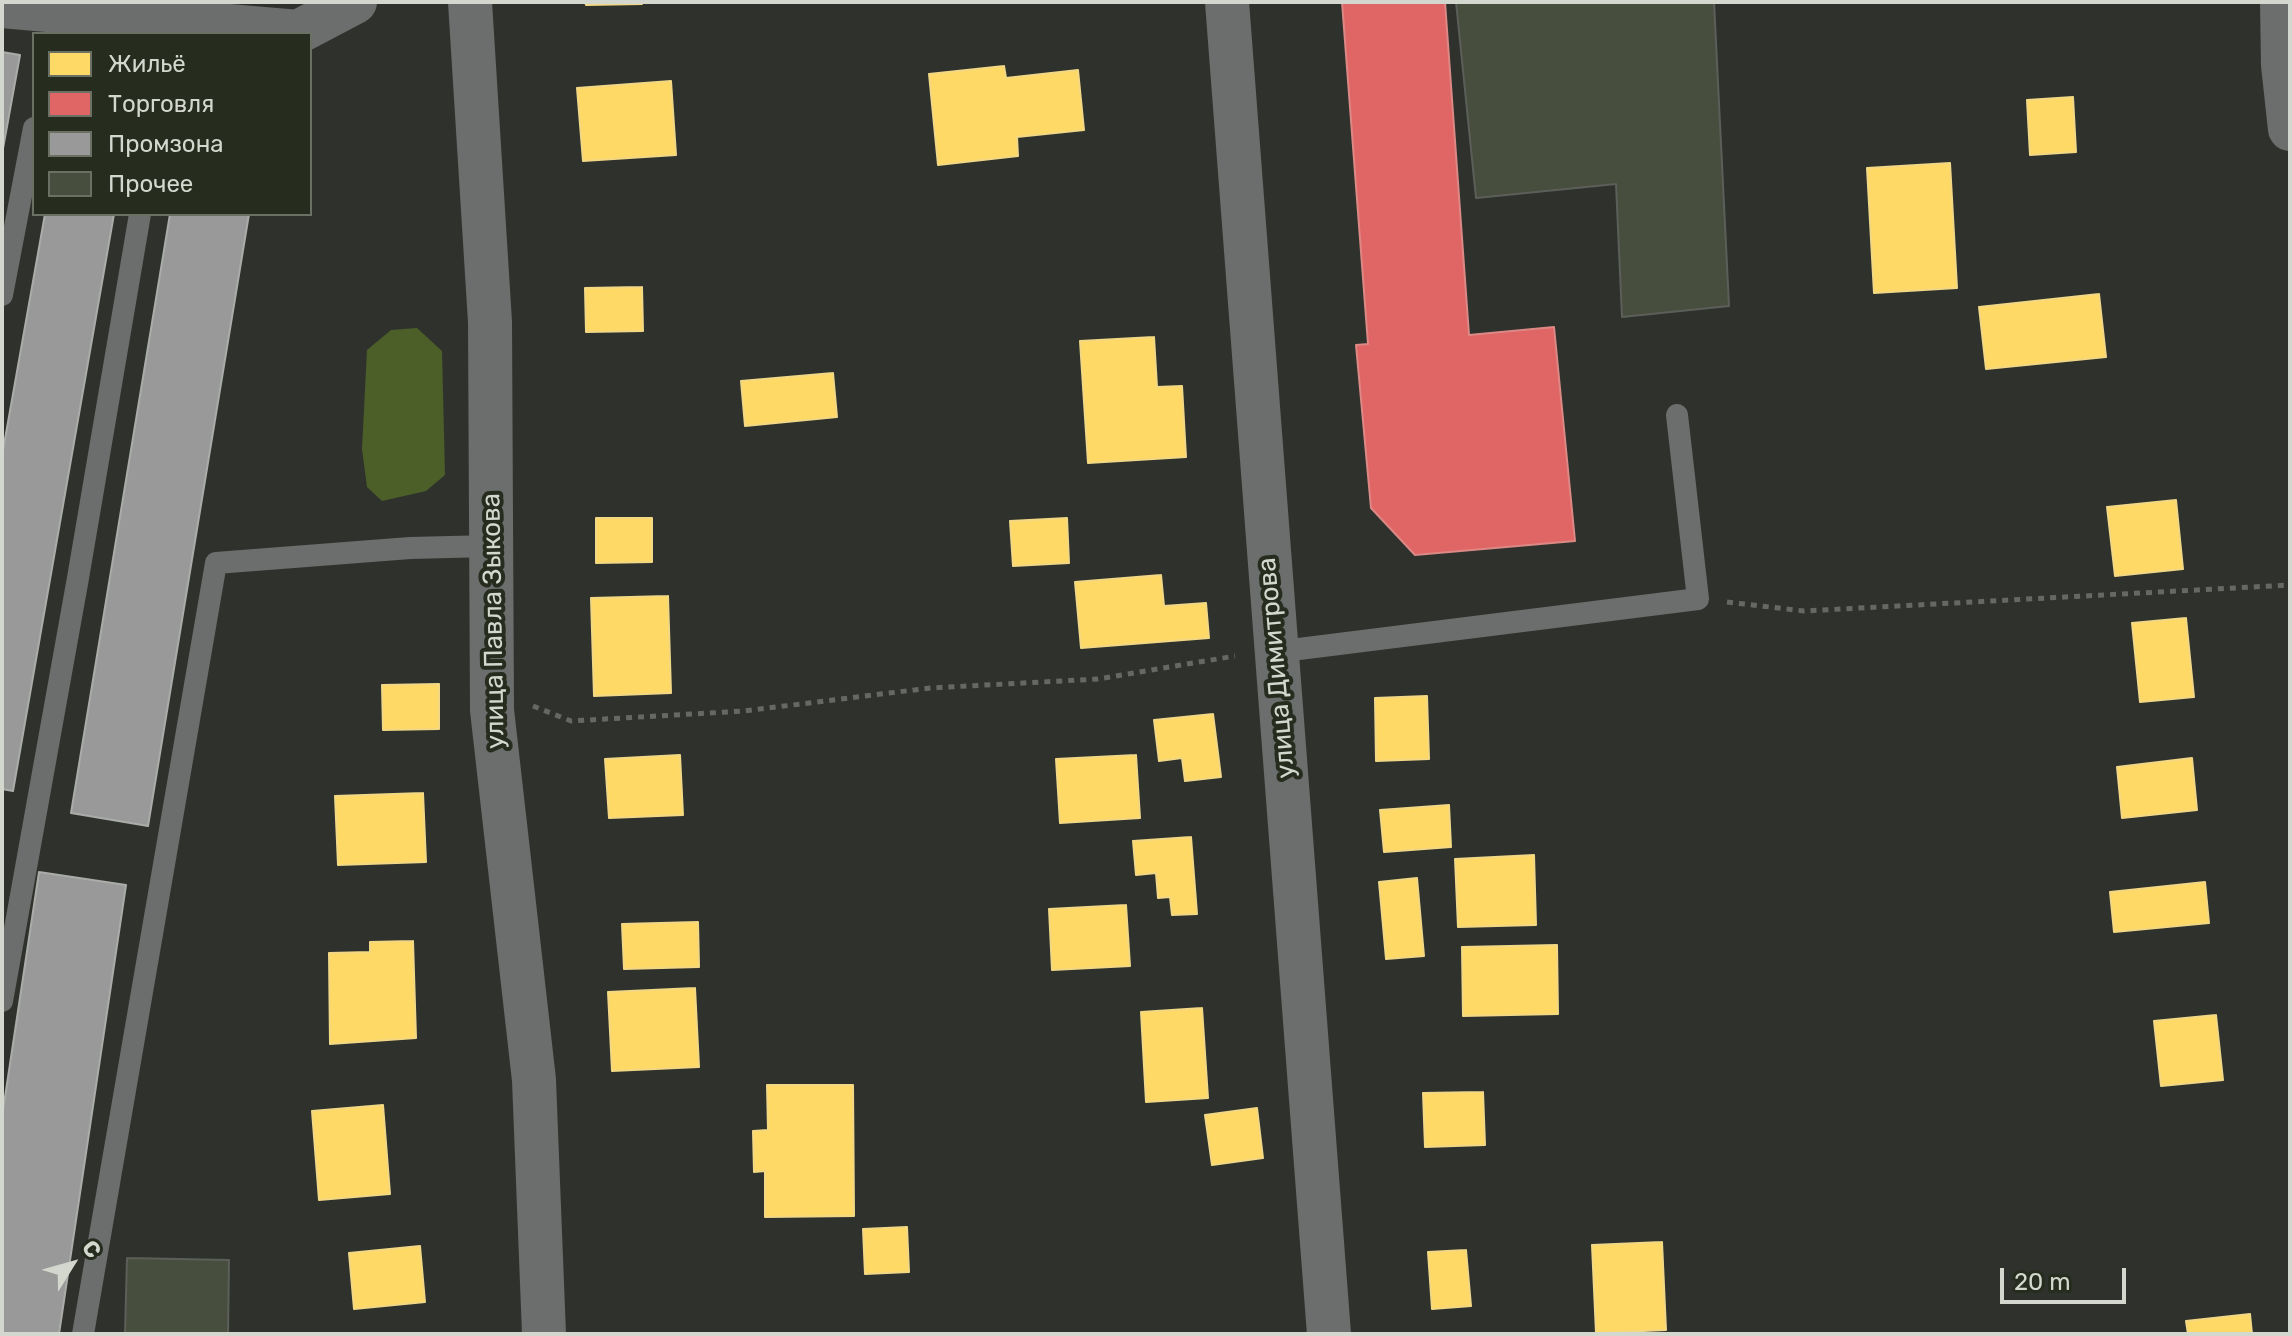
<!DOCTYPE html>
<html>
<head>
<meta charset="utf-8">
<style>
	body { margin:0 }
	#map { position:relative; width:2292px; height:1336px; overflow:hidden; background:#2f322c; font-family:Rubik,sans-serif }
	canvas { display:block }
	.frame { position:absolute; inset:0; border:4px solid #d3d7ce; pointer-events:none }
	.legend { position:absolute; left:32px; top:32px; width:280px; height:184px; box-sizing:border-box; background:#262c1e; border:2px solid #6b7064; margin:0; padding:10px 14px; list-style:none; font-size:24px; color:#d3d7ce }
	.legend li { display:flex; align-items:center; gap:16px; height:40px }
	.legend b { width:40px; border:2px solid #6b7064 }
	.north { position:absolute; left:32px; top:1224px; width:80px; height:80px; -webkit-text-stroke:6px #262c1e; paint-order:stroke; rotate:53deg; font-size:22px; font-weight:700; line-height:32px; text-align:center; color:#d3d7ce }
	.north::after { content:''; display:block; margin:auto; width:28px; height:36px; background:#d3d7ce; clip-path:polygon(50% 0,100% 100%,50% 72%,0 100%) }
	.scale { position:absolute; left:2000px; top:1268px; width:126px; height:36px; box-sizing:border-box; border:4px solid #d3d7ce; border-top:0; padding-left:10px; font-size:24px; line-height:28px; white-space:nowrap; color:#d3d7ce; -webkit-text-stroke:6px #262c1e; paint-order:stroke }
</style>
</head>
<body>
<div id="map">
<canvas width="2292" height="1336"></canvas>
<div class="frame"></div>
<ul class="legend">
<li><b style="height:22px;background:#ffd966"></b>Жильё</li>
<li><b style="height:22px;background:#e06666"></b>Торговля</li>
<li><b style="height:22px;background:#999"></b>Промзона</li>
<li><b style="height:22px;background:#484e3e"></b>Прочее</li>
</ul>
<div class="north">С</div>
<div class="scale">20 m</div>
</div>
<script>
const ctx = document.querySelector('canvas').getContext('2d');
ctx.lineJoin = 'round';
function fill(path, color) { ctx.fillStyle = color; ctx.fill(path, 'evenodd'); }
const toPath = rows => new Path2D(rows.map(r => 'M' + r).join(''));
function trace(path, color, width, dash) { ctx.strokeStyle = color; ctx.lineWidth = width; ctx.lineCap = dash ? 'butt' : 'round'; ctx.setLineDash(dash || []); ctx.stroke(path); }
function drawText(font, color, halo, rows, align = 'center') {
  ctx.font = font + ' Rubik,sans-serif'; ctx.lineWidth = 8; ctx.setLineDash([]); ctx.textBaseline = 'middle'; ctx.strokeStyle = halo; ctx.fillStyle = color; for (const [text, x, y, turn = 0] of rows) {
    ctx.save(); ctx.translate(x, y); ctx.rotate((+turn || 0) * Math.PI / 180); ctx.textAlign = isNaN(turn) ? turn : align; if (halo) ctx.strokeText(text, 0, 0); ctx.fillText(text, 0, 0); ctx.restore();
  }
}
const green = toPath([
	[417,328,442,351,445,475,426,491,382,501,367,487,362,449,367,350,391,330]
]);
const homes = toPath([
	[585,2,642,2,642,4,586,5,585,2],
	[1004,66,1006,78,1078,70,1084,130,1017,137,1018,156,938,165,929,74,1004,66],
	[671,81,676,155,583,161,577,88,671,81],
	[2073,97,2076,152,2030,155,2027,100,2073,97],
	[1950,163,1957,288,1874,293,1867,168,1950,163],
	[642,287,643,331,586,332,585,288,642,287],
	[2099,294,2106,357,1986,369,1979,307,2099,294],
	[1154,337,1157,387,1182,386,1186,457,1088,463,1080,341,1154,337],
	[833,373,837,417,745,426,741,381,833,373],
	[2176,500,2183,569,2115,576,2107,507,2176,500],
	[596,518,652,518,652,562,596,563,596,518],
	[1067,518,1069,563,1013,566,1010,521,1067,518],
	[1161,575,1164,606,1206,603,1209,638,1081,648,1075,582,1161,575],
	[668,596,671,693,594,696,591,598,668,596],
	[2186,618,2194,697,2140,702,2132,623,2186,618],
	[439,684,439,729,383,730,382,685,439,684],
	[1427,696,1429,759,1376,761,1375,698,1427,696],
	[1213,714,1221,777,1185,781,1182,758,1159,761,1154,720,1213,714],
	[680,755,683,815,609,818,605,759,680,755],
	[1136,755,1140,818,1060,823,1056,759,1136,755],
	[2192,758,2197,810,2122,818,2117,767,2192,758],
	[423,793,426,862,338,865,335,796,423,793],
	[1449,805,1451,847,1384,852,1380,810,1449,805],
	[1191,837,1197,914,1172,915,1170,897,1158,898,1156,873,1136,875,1133,841,1191,837],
	[1534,855,1536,925,1458,927,1455,859,1534,855],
	[1417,878,1424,956,1386,959,1379,882,1417,878],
	[2205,882,2209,923,2114,932,2110,892,2205,882],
	[1126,905,1130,966,1052,970,1049,909,1126,905],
	[698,922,699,967,624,969,622,924,698,922],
	[413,941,416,1038,330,1044,329,953,370,952,370,942,413,941],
	[1557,945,1558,1014,1463,1016,1462,947,1557,945],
	[695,988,699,1067,612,1071,608,992,695,988],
	[1202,1008,1208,1098,1146,1102,1141,1012,1202,1008],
	[2216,1015,2223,1080,2161,1086,2154,1021,2216,1015],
	[767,1085,853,1085,854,1216,765,1217,765,1171,754,1172,753,1131,768,1130,767,1085],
	[1483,1092,1485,1145,1425,1147,1423,1093,1483,1092],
	[383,1105,390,1194,319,1200,312,1111,383,1105],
	[1257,1108,1263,1158,1212,1165,1205,1115,1257,1108],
	[907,1227,909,1272,865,1274,863,1229,907,1227],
	[1662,1242,1666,1330,1596,1333,1592,1245,1662,1242],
	[420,1246,425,1302,354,1309,349,1253,420,1246],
	[1466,1250,1471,1306,1432,1309,1428,1252,1466,1250],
	[2250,1314,2252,1334,2188,1334,2186,1321,2250,1314]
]);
const shops = toPath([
	[1342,2,1445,2,1469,335,1554,327,1575,541,1415,555,1371,508,1356,345,1368,344,1342,2]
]);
const industry = toPath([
	[2,52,20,55,2,154,2,52],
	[45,214,114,214,13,791,2,789,2,456,45,214],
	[170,214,249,214,148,826,71,813,170,214],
	[39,872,126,885,59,1334,2,1334,2,1117,39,872]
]);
const building = toPath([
	[1456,2,1714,2,1729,306,1622,317,1616,184,1476,198,1456,2],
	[127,1258,229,1260,228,1334,125,1334,127,1258]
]);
const path = toPath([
	[1727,602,1804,611,2290,585],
	[533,706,571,721,744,711,930,688,1098,679,1235,656]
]);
const lane = toPath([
	[2,295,34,128],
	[1275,652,1698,599,1677,415],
	[2,1001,78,578,140,214],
	[83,1334,216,563,410,548,491,546]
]);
const street = toPath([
	[470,2,490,322,492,710,534,1080,544,1334],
	[2282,2,2283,65,2290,129],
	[2,6,298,32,355,2]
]);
const primary = toPath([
	[1227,2,1329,1334]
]);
const streetNames = [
	["улица Павла Зыкова",494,621,-91],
	["улица Димитрова",1277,668,-95]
];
fill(green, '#4c5f29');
fill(homes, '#ffd966');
trace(homes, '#f2d885', 2);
fill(shops, '#e06666');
trace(shops, '#dc8885', 2);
fill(industry, '#999');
trace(industry, '#aaaca9', 2);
fill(building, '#484e3e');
trace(building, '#5c5e59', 2);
trace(path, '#666866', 5, [6, 6]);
trace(lane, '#6c6d6d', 22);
trace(street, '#6c6d6d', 44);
trace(primary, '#6b6e6c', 44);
drawText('26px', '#d3d7ce', '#262c1e', streetNames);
</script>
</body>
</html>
